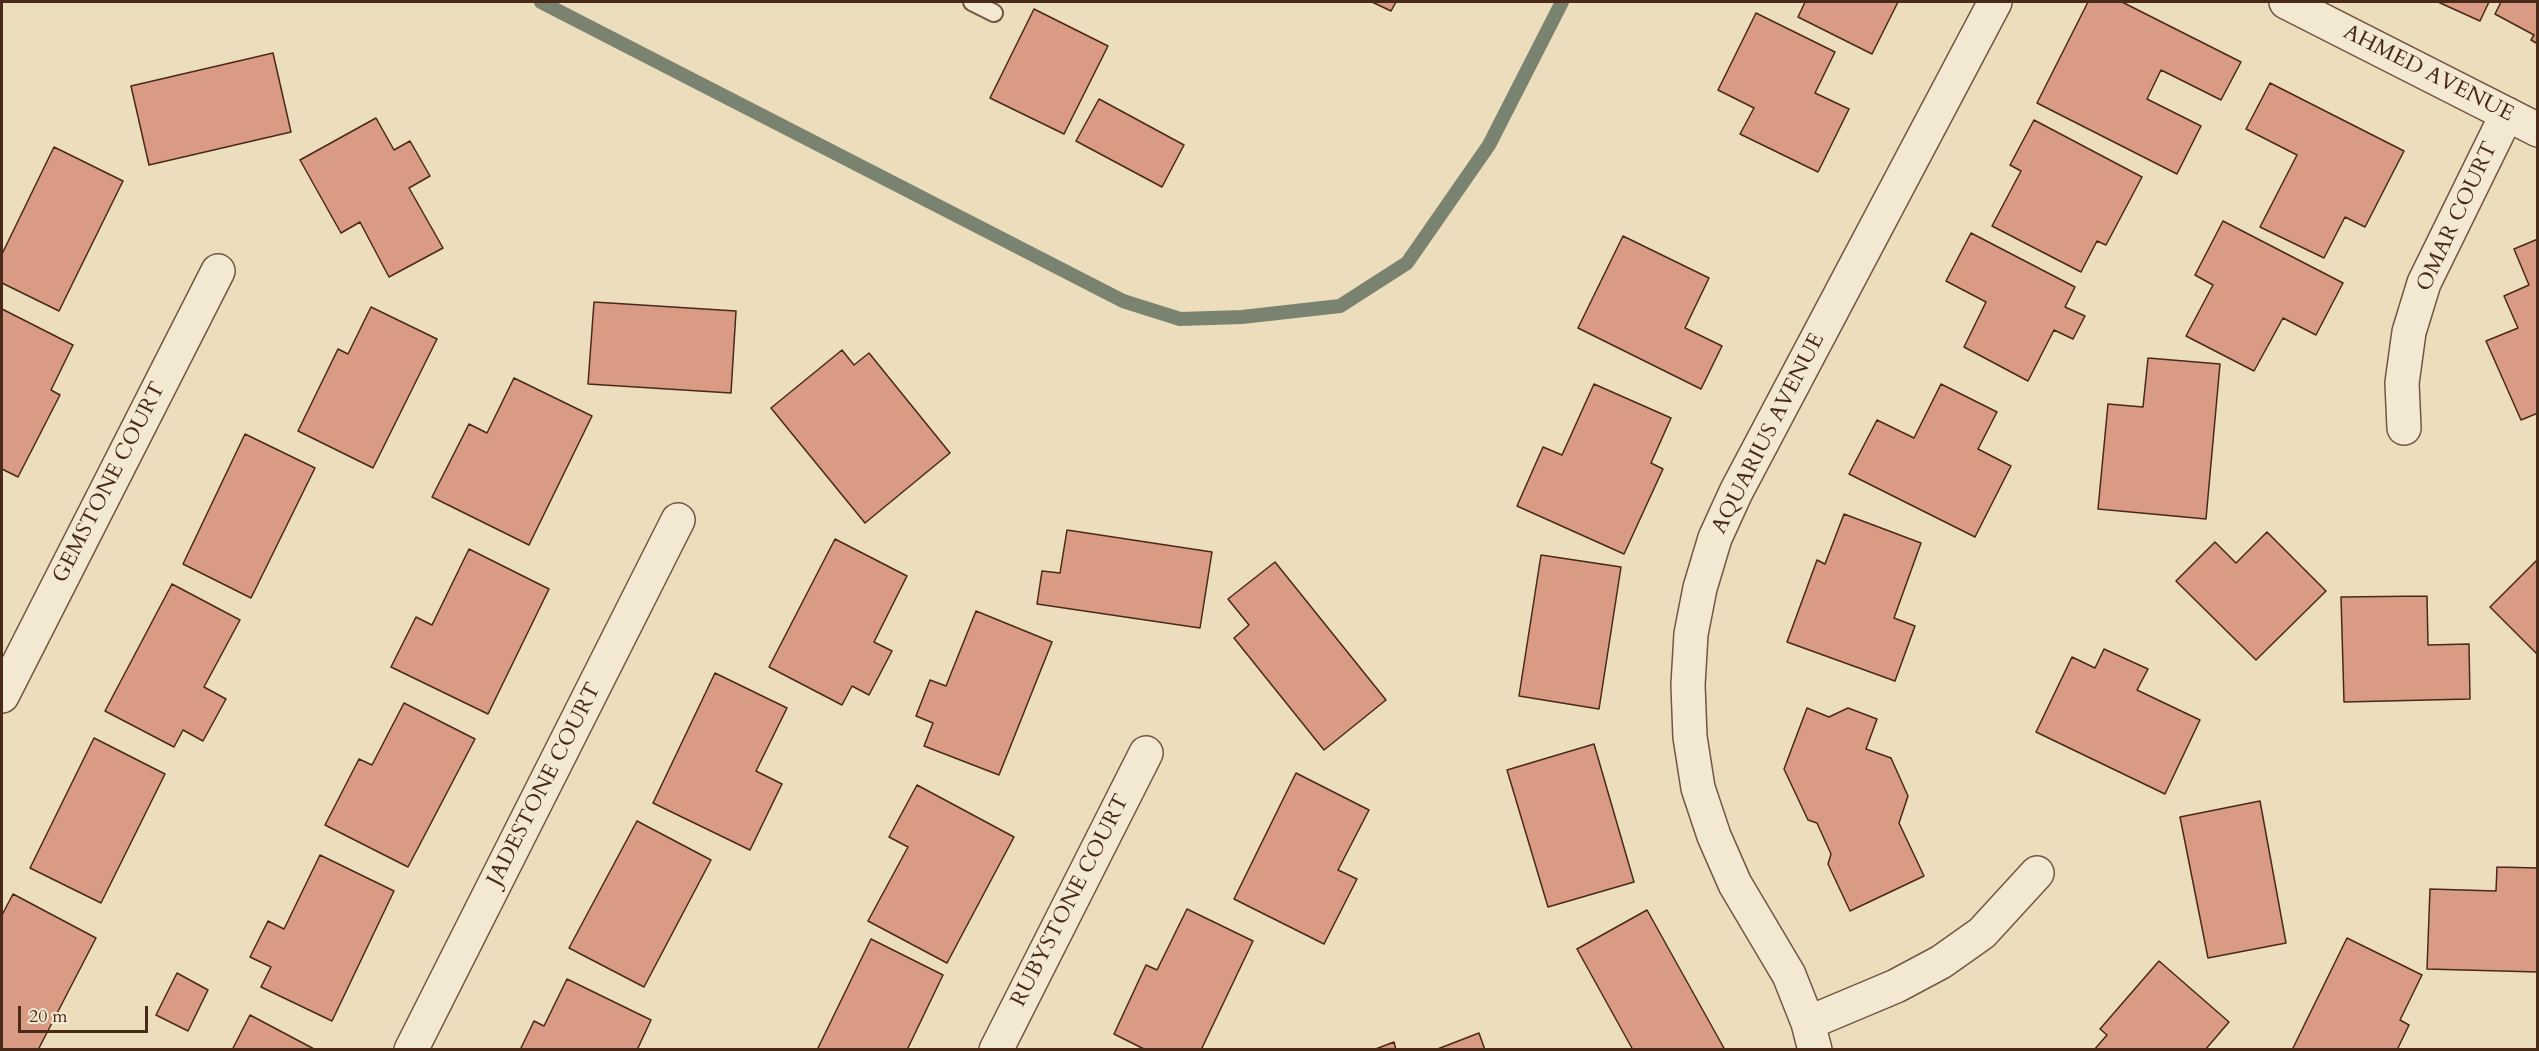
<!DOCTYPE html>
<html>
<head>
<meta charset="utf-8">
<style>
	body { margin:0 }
	#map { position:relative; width:2539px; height:1051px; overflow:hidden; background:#ecddbc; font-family:Cardo,serif }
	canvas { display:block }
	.frame { position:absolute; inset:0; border:3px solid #492918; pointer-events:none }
	.scale { position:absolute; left:18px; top:1006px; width:130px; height:27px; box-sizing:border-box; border:3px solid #492918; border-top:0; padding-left:8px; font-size:18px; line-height:21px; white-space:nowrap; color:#492918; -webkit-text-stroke:4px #f3e9d3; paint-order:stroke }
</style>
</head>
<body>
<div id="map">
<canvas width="2539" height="1051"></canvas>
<div class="frame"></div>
<div class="scale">20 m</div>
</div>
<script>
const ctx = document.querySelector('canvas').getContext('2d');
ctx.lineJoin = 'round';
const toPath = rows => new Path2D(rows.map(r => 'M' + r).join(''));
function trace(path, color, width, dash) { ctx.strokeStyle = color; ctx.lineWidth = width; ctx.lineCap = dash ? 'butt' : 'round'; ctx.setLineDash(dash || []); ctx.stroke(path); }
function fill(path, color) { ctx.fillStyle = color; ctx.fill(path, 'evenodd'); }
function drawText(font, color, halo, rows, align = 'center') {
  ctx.font = font + ' Cardo,serif'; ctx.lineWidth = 4.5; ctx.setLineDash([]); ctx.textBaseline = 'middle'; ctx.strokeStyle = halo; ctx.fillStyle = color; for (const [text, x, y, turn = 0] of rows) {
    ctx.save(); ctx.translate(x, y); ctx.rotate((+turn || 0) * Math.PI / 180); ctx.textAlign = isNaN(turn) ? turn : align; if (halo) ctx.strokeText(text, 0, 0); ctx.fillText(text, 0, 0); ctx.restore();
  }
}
const stream = toPath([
	[541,2,1123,301,1180,319,1242,317,1340,306,1407,263,1489,145,1562,2]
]);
const building = toPath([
	[1372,2,1396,2,1391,11,1372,2],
	[1805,2,1898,2,1872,54,1798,17,1805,2],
	[2088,2,2122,2,2241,62,2221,100,2161,70,2147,99,2201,126,2177,174,2037,103,2088,2],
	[2438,2,2489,2,2480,21,2438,2],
	[2501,2,2538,2,2538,44,2531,40,2534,35,2495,14,2501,2],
	[1034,9,1108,46,1064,134,990,98,1034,9],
	[1756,13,1835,52,1815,93,1849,109,1818,172,1740,134,1754,108,1718,90,1756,13],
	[273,53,291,132,149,165,131,86,273,53],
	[2270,83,2404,151,2365,227,2345,217,2324,258,2260,227,2297,155,2246,129,2270,83],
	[1099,99,1184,145,1162,187,1076,141,1099,99],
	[376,118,394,150,410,141,430,176,409,188,443,248,389,277,360,222,341,233,300,160,376,118],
	[2034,120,2142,177,2106,245,2097,241,2081,272,1992,226,2021,171,2010,165,2034,120],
	[54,147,123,181,59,311,2,283,2,254,54,147],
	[2223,221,2343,283,2316,335,2283,318,2254,371,2186,336,2213,285,2195,275,2223,221],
	[1971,233,2075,287,2065,307,2085,316,2073,339,2054,330,2028,381,1964,347,1986,302,1946,281,1971,233],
	[1623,236,1709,278,1685,328,1722,346,1701,389,1578,328,1623,236],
	[2538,239,2538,413,2521,420,2486,341,2518,328,2504,296,2529,285,2514,249,2538,239],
	[594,302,736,311,731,393,588,384,594,302],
	[371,307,437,339,373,468,298,431,338,349,348,354,371,307],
	[2,309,73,345,51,390,60,395,18,477,2,469,2,309],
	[842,350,854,365,869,353,950,453,865,523,771,408,842,350],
	[2148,358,2220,364,2206,519,2098,509,2108,404,2143,407,2148,358],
	[514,378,592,416,529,545,432,497,469,424,487,433,514,378],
	[1594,384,1671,418,1651,463,1663,469,1624,554,1517,506,1543,447,1562,455,1594,384],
	[1941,384,1997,412,1978,449,2011,466,1975,537,1849,474,1877,420,1914,438,1941,384],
	[245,434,315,468,251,598,183,564,245,434],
	[1844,514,1921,543,1894,618,1915,626,1895,681,1787,642,1817,560,1825,564,1844,514],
	[1067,530,1212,552,1200,628,1037,604,1042,571,1060,573,1067,530],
	[2267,532,2326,591,2256,660,2176,581,2215,542,2236,563,2267,532],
	[835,539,907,576,874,642,892,651,869,695,852,686,842,705,769,667,835,539],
	[469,549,549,589,488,714,391,667,416,617,432,625,469,549],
	[1541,555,1621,567,1599,709,1519,696,1541,555],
	[2538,559,2538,655,2490,607,2538,559],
	[1275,562,1386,700,1324,750,1234,638,1249,625,1228,599,1275,562],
	[172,584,240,620,204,687,226,699,203,741,183,730,174,747,105,711,172,584],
	[2427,596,2428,645,2469,644,2470,699,2344,702,2341,597,2427,596],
	[976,611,1052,642,999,775,924,746,933,723,916,716,930,680,946,686,976,611],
	[2104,649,2148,669,2137,690,2200,720,2165,794,2036,732,2072,657,2095,668,2104,649],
	[715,673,787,708,756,771,782,784,750,850,653,803,715,673],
	[404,703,475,739,408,867,325,825,359,759,372,765,404,703],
	[1807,708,1829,717,1848,708,1877,719,1866,749,1891,758,1908,796,1899,823,1924,876,1850,911,1828,864,1831,854,1817,823,1808,820,1784,769,1807,708],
	[94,738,165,774,101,903,30,868,94,738],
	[1594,744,1634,882,1548,907,1507,770,1594,744],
	[1296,773,1369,810,1338,870,1357,879,1324,944,1234,899,1296,773],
	[917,785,1014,837,947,963,868,921,908,847,889,837,917,785],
	[2260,801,2286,943,2208,958,2180,817,2260,801],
	[637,821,711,860,644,987,569,948,637,821],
	[320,855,394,891,332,1021,261,987,271,967,250,957,268,921,284,929,320,855],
	[2497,867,2538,868,2538,972,2427,969,2430,889,2496,891,2497,867],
	[13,894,96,938,38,1050,2,1050,2,915,13,894],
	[1187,909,1253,941,1201,1050,1146,1050,1114,1034,1146,965,1157,970,1187,909],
	[1647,910,1725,1050,1633,1050,1577,949,1647,910],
	[2347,938,2422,975,2400,1020,2409,1025,2397,1050,2292,1050,2347,938],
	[871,939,943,975,907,1050,817,1050,871,939],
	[2159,961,2229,1022,2205,1050,2094,1050,2107,1035,2100,1029,2159,961],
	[177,973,208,990,188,1031,156,1015,177,973],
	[567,979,651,1020,637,1050,520,1050,534,1021,544,1026,567,979],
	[250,1015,316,1050,232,1050,250,1015],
	[1479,1033,1485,1050,1435,1050,1479,1033],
	[1394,1042,1396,1050,1373,1050,1394,1042]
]);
const service = toPath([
	[972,2,994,13]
]);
const minor = toPath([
	[2286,2,2538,130],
	[2404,428,2402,383,2409,332,2424,283,2507,114],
	[2,696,218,271],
	[1808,1023,1896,986,1941,962,1982,933,2037,873],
	[411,1050,678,520],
	[996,1050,1146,753],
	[1815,1050,1808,1023,1789,975,1735,884,1714,836,1698,788,1690,737,1688,685,1691,634,1700,588,1715,538,1736,492,1995,2]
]);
const streetNames = [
	["AHMED AVENUE",2428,74,27],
	["OMAR COURT",2458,217,-65],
	["AQUARIUS AVENUE",1769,434,-63],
	["GEMSTONE COURT",110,483,-63],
	["JADESTONE COURT",545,785,-63],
	["RUBYSTONE COURT",1071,901,-63]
];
trace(stream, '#7a8270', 14);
fill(building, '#d99b84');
trace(building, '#492918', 1.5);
trace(service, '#725641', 20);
trace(minor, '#725641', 36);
trace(service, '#f3e9d3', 16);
trace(minor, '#f3e9d3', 33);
drawText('22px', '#492918', '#f3e9d3', streetNames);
</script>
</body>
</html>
